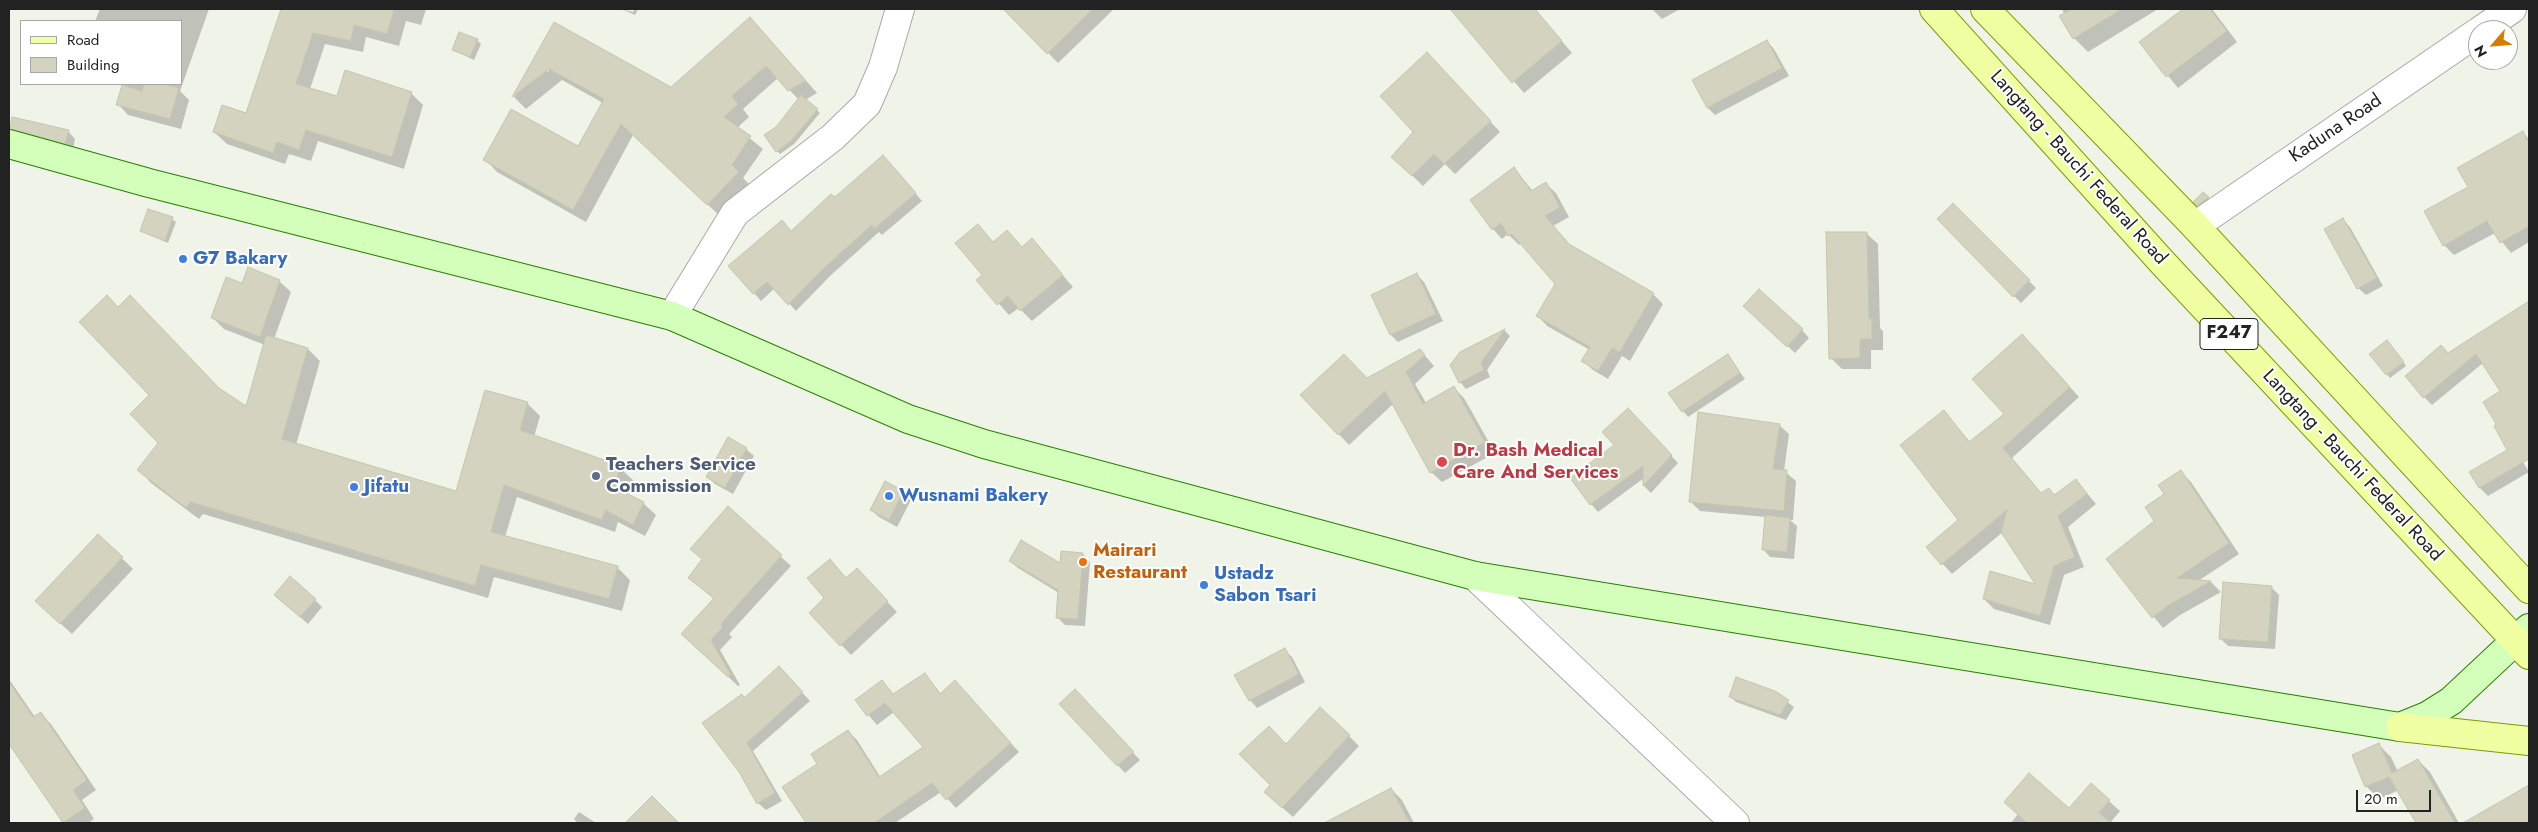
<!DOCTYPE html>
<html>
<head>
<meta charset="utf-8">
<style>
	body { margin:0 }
	#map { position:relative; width:2538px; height:832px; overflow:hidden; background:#f0f3e8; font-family:Jost,sans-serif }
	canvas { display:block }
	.frame { position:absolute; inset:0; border:10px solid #222; pointer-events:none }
	.legend { position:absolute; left:20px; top:20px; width:162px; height:65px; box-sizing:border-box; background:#fff; border:1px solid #a7a7a7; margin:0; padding:6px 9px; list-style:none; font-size:15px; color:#222 }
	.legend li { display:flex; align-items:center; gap:10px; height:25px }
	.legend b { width:25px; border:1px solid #a7a7a7 }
	.north { position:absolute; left:2468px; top:20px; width:50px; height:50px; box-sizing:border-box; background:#fff; border:1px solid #a7a7a7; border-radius:50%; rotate:243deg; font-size:14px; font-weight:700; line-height:20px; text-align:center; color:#222 }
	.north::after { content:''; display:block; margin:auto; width:18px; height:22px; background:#d47d00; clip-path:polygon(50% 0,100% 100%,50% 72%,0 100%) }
	.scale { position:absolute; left:2356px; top:790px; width:75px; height:22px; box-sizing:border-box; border:2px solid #222; border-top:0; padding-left:6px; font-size:15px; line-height:18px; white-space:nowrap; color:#222; -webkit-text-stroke:4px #fff; paint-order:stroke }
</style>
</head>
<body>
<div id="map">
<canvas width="2538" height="832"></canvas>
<div class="frame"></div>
<ul class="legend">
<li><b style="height:6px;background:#f0ffa1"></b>Road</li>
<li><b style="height:14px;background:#d3d3c0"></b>Building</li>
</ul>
<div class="north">N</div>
<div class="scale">20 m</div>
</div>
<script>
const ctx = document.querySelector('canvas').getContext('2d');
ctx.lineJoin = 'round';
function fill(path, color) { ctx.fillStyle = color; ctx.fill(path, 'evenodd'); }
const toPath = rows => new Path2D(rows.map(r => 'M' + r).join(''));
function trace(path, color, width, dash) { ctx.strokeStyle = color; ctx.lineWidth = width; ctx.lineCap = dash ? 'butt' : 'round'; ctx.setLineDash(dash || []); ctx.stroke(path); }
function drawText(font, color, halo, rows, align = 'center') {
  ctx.font = font + ' Jost,sans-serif'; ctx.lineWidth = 4; ctx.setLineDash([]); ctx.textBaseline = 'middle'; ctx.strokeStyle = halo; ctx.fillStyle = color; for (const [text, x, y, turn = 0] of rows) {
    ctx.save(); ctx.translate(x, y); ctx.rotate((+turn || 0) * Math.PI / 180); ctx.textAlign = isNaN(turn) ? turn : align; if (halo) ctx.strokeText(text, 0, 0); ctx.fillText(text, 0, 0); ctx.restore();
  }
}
const shadow = toPath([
	[100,9,209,9,180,91,189,100,181,129,128,115,118,104,123,84,181,84,181,21,95,21],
	[283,9,426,9,421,25,406,21,399,46,366,37,363,52,325,44,310,89,338,98,411,93,423,105,404,169,318,141,311,161,289,154,285,164,227,144,214,132,247,115],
	[621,9,633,12,634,10,631,9,638,9,635,15],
	[1022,9,1114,9,1058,63,1013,17],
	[1452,9,1535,9,1572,53,1524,93],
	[1652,9,1680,9,1662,19],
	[2062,9,2158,9,2088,52,2074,38],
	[2185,9,2212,9,2237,42,2178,88,2141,43],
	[555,24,671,89,762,31,817,93,805,100,820,113,794,144,780,154,777,151,777,127,799,100,778,78,743,109,749,117,737,128,763,149,743,178,750,185,720,216,633,135,586,222,497,172,485,159,579,148,603,103,562,80,526,109,514,97],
	[555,66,547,72,547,69],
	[477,40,481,44,474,60,453,50],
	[1767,41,1774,49,1789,76,1715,115,1708,108,1694,80],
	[1437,64,1500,132,1455,174,1445,164,1423,186,1393,157,1415,132],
	[11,128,68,131,75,139,73,150,19,136],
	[2522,132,2529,139,2529,242,2511,253,2495,233,2454,255,2444,245,2469,188],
	[890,164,922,201,882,235,879,232,830,276,796,311,775,288,761,301,754,293,792,232,835,199],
	[1514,169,1533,191,1546,184,1556,193,1569,217,1553,226,1571,246,1653,294,1663,304,1630,361,1622,356,1608,379,1593,370,1583,361,1590,350,1547,326,1538,316,1556,283,1521,243,1519,245,1508,234,1502,239,1493,229],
	[2203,193,2215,205,2205,212,2195,202],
	[1953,205,2036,288,2021,303,1938,219],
	[172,219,176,222,168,243,141,231],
	[2343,220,2350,227,2383,286,2366,295,2358,288],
	[1866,233,1878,244,1880,328,1883,331,1883,350,1871,350,1871,369,1842,369,1831,358],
	[1032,240,1073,287,1032,321,1019,308,1009,315,978,280,984,275,994,243,1023,248],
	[1417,275,1424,282,1443,321,1398,342,1391,335,1372,296],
	[279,281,291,292,274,339,308,349,320,361,296,445,457,492,527,403,540,416,534,437,620,468,633,480,628,495,643,503,656,515,645,536,618,522,615,532,517,497,505,537,617,567,630,580,622,611,494,577,488,598,203,514,199,519,151,483,139,470,159,443,150,395,119,308,219,390,247,408,265,345,224,329,213,318,243,284],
	[2529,304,2529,452,2520,457,2529,472,2488,496,2480,488,2509,450,2498,425,2502,391,2483,363,2432,405,2424,397,2449,354],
	[1752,313,1802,330,1809,338,1795,353],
	[1504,330,1510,336,1487,370,1490,377,1466,389,1460,382,1461,353],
	[2032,345,2079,397,2012,458,2042,494,2048,489,2055,496,2076,480,2096,504,2068,527,2084,567,2064,575,2050,625,1994,609,1984,599,2038,586,2003,532,1952,574,1927,547,1960,520,1944,412,1970,442,2006,414],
	[2391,345,2406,366,2390,378,2371,354],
	[1420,350,1434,366,1415,384,1426,403,1454,388,1464,398,1495,453,1442,482,1431,472,1393,404,1349,445,1302,395,1367,380],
	[1727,355,1745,379,1688,417,1683,411],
	[1628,410,1678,463,1651,493,1644,486,1644,478,1598,512,1591,504,1616,445],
	[1779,425,1789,434,1784,471,1796,481,1793,520,1790,520,1797,526,1794,559,1770,557,1763,549,1766,517,1700,511,1691,502],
	[746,449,754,456,733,494,715,484,708,477],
	[2181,472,2191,482,2239,554,2198,581,2211,582,2221,592,2180,615,2163,628,2107,559,2156,522],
	[885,483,904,492,911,500,897,527,879,517,871,510],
	[728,508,791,566,729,634,732,637,720,650,740,685,738,686,692,643,714,599,689,578,703,560],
	[98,535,133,569,72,634,48,612],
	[1083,554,1090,562,1085,626,1065,625,1057,617,1059,593,1018,568,1010,561,1061,566],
	[830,560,847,579,866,580,897,612,851,655,811,613,826,598],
	[2271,587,2279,595,2275,649,2228,646,2220,638],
	[315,600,322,607,308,624,283,602],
	[1284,650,1292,657,1305,682,1257,708,1250,700],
	[786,675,810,701,753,751,782,801,766,810,758,803,740,771,742,695,746,699],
	[925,675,941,694,964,691,1019,752,956,808,941,792,895,823,807,823,784,788,819,765,848,731,857,740,881,778,925,747,894,712,877,725,856,700,882,682,894,695],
	[9,679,35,717,41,714,51,724,96,790,82,800,94,819,88,823,63,823,9,741],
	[1775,693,1794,707,1786,720,1736,702,1730,696],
	[1082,698,1140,760,1125,773,1061,704],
	[1349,736,1359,746,1293,817,1276,802,1272,785,1286,745],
	[2379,745,2391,757,2398,772,2418,760,2430,772,2459,823,2418,823,2399,790,2379,799,2366,786,2353,756],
	[2091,785,2120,811,2110,823,2011,823,2018,814,2069,810],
	[2529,786,2529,823,2466,823],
	[1391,789,1402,800,1414,823,1340,823,1337,818],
	[652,798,678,823,627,823],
	[579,812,596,823,578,823,574,819]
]);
const building = toPath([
	[281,9,394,9,387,34,354,25,351,41,313,33,296,84,337,96,345,70,412,92,392,157,306,130,299,150,277,142,273,153,213,132,222,105,246,113,281,9],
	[1003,9,1093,9,1047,54,1003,9],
	[1450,9,1535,9,1562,41,1512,83,1450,9],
	[2072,9,2122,9,2073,39,2059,16,2072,9],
	[2183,9,2210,9,2227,31,2166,77,2139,42,2183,9],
	[750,17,806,81,788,91,766,66,732,96,738,104,724,117,751,136,732,165,739,172,707,205,621,124,573,210,483,160,511,109,578,146,604,99,549,69,512,97,554,22,671,87,750,17],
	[459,32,478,39,470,57,452,50,459,32],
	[1767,40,1782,68,1707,108,1692,80,1767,40],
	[1427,52,1491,121,1444,164,1434,154,1412,176,1391,157,1413,132,1380,96,1427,52],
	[144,84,164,84,179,88,170,119,116,105,122,85,142,91,144,84],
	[801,95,818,109,791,141,776,152,764,135,776,127,801,95],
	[12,117,69,130,65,144,10,129,12,117],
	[2523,131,2529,143,2529,226,2500,243,2487,221,2443,246,2424,211,2468,187,2457,168,2523,131],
	[883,155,916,193,874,229,872,225,823,269,788,305,767,282,753,294,728,266,782,220,791,231,831,194,835,197,883,155],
	[1514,167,1531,191,1546,182,1560,207,1545,216,1569,244,1654,293,1620,352,1612,348,1598,371,1581,361,1590,347,1536,316,1555,284,1512,234,1508,236,1501,223,1492,230,1470,200,1514,167],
	[2203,192,2209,197,2197,206,2193,202,2203,192],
	[1953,203,2030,280,2013,297,1937,219,1953,203],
	[148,209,173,217,165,241,140,231,148,209],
	[2343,218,2377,278,2357,289,2324,229,2343,218],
	[978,224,993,242,1007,230,1022,247,1032,238,1063,275,1020,311,1008,296,997,305,976,280,982,275,955,243,978,224],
	[1826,232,1867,232,1869,319,1872,319,1872,339,1860,339,1860,358,1829,359,1826,232],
	[248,267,280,280,260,337,211,318,226,277,242,283,248,267],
	[1417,273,1436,314,1390,335,1371,295,1417,273],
	[1759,289,1803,329,1787,347,1743,306,1759,289],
	[107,295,118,307,130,295,219,388,246,406,266,335,308,348,282,439,456,491,485,390,528,402,520,430,621,466,614,487,644,502,633,525,605,510,602,520,504,485,491,532,618,566,609,599,481,565,475,586,190,502,186,508,137,470,158,443,130,414,149,395,79,322,107,295],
	[2529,301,2529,459,2479,488,2469,472,2507,450,2494,426,2496,424,2483,402,2500,391,2476,354,2423,398,2405,376,2441,345,2448,353,2529,301],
	[1505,329,1481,363,1484,370,1459,383,1450,365,1460,352,1505,329],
	[2022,334,2070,387,2003,448,2041,493,2049,488,2054,495,2076,479,2087,494,2058,516,2075,557,2054,566,2040,616,1983,599,1990,571,2035,584,2001,532,2007,510,1941,565,1926,547,1958,520,1900,445,1944,410,1969,442,2004,414,1972,379,2022,334],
	[2387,340,2404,362,2386,375,2369,354,2387,340],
	[1420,349,1425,355,1406,372,1423,404,1454,386,1485,442,1430,473,1385,391,1338,435,1300,395,1344,354,1367,378,1420,349],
	[1728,354,1740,373,1682,412,1668,393,1728,354],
	[1628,408,1672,455,1643,486,1643,466,1590,505,1570,478,1614,445,1602,432,1628,408],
	[1698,412,1780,424,1773,469,1787,470,1784,511,1689,502,1698,412],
	[728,437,747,448,725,488,706,477,728,437],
	[2181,470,2229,543,2177,578,2211,581,2169,605,2152,618,2106,559,2154,521,2145,507,2164,494,2158,485,2181,470],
	[885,481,904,491,889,520,870,510,885,481],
	[728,506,782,555,721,624,723,627,711,640,731,675,728,677,681,634,714,598,688,578,702,559,690,549,728,506],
	[1765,515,1790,518,1787,552,1762,550,1765,515],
	[98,534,123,557,60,624,35,601,98,534],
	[1021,540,1060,563,1061,551,1083,553,1078,619,1056,618,1058,590,1009,561,1021,540],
	[830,559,846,578,857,568,888,601,840,646,809,613,824,598,807,578,830,559],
	[290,576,316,599,300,617,274,595,290,576],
	[2223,582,2272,586,2268,642,2219,639,2223,582],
	[1285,648,1299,674,1249,701,1234,675,1285,648],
	[779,666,803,692,747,743,775,793,757,804,739,772,702,723,742,694,744,698,779,666],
	[925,673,940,694,955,680,1011,743,946,800,932,783,874,823,806,823,782,787,817,764,811,754,848,730,879,777,923,747,885,703,867,716,855,700,882,680,893,694,925,673],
	[1736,677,1775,691,1789,700,1780,715,1729,697,1736,677],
	[9,682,33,717,41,712,87,780,73,790,85,808,63,823,9,744,9,682],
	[1075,689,1134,752,1117,766,1059,704,1075,689],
	[1320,707,1350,735,1282,808,1264,792,1270,785,1239,754,1269,726,1286,744,1320,707],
	[2379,743,2392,773,2418,759,2455,823,2416,823,2389,777,2365,787,2352,755,2379,743],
	[2029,773,2069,808,2091,783,2110,800,2099,813,2112,823,2027,823,2004,802,2029,773],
	[2529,785,2529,823,2463,823,2529,785],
	[1391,788,1410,823,1324,823,1391,788],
	[652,796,679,823,625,823,652,796]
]);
const street = toPath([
	[2481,30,2512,9],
	[2195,226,2478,32],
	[672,316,735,213,833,137,867,104,883,67,900,9],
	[1475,576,1735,823]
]);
const secondary = toPath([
	[9,144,149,183,672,316,908,419,984,444,1475,576,2400,727,2427,716,2451,701,2529,628]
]);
const primary = toPath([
	[1934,9,2162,262,2529,655],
	[1985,9,2195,226,2529,589],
	[2400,727,2529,741]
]);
const markers = [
	[183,259,5,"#3f7fe0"],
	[1442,462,6,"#e0444e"],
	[596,476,5,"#5c6f8a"],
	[354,487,5,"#3f7fe0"],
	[889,496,5,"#3f7fe0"],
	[1083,562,5,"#e8710a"],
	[1204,585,5,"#3f7fe0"]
];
const shields = [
	[2229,334,58]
];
const shieldNames = [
	["F247",2229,334]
];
const streetNames = [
	["Kaduna Road",2336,129,-34],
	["Langtang - Bauchi Federal Road",2078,168,48],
	["Langtang - Bauchi Federal Road",2352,466,47]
];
const shopNames = [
	["G7 Bakary",193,259],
	["Jifatu",364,487],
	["Wusnami Bakery",899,496],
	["Ustadz",1214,574],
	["Sabon Tsari",1214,596]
];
const healthNames = [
	["Dr. Bash Medical",1453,451],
	["Care And Services",1453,473]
];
const serviceNames = [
	["Teachers Service",606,465],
	["Commission",606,487]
];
const foodNames = [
	["Mairari",1093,551],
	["Restaurant",1093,573]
];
fill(shadow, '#0003');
fill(building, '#d3d3c0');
trace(building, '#c5c6a9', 1);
trace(street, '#a9a9a9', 30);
trace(secondary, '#278200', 30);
trace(primary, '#77a000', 30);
trace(street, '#fff', 28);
trace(secondary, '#d3ffba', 28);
trace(primary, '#f0ffa1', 28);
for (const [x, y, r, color] of markers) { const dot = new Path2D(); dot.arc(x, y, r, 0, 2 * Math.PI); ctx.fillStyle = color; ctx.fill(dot); trace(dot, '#fff', 2); }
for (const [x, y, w] of shields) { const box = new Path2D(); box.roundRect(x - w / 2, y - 15.5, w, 31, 4); ctx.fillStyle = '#fff'; ctx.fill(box); trace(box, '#222', 1); }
drawText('bold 18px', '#222', null, shieldNames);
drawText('19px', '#222', '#fff', streetNames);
drawText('bold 19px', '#366cbe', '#fff', shopNames, 'left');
drawText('bold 19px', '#be3a42', '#fff', healthNames, 'left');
drawText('bold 19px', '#4e5e75', '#fff', serviceNames, 'left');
drawText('bold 19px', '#c56008', '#fff', foodNames, 'left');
</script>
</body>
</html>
